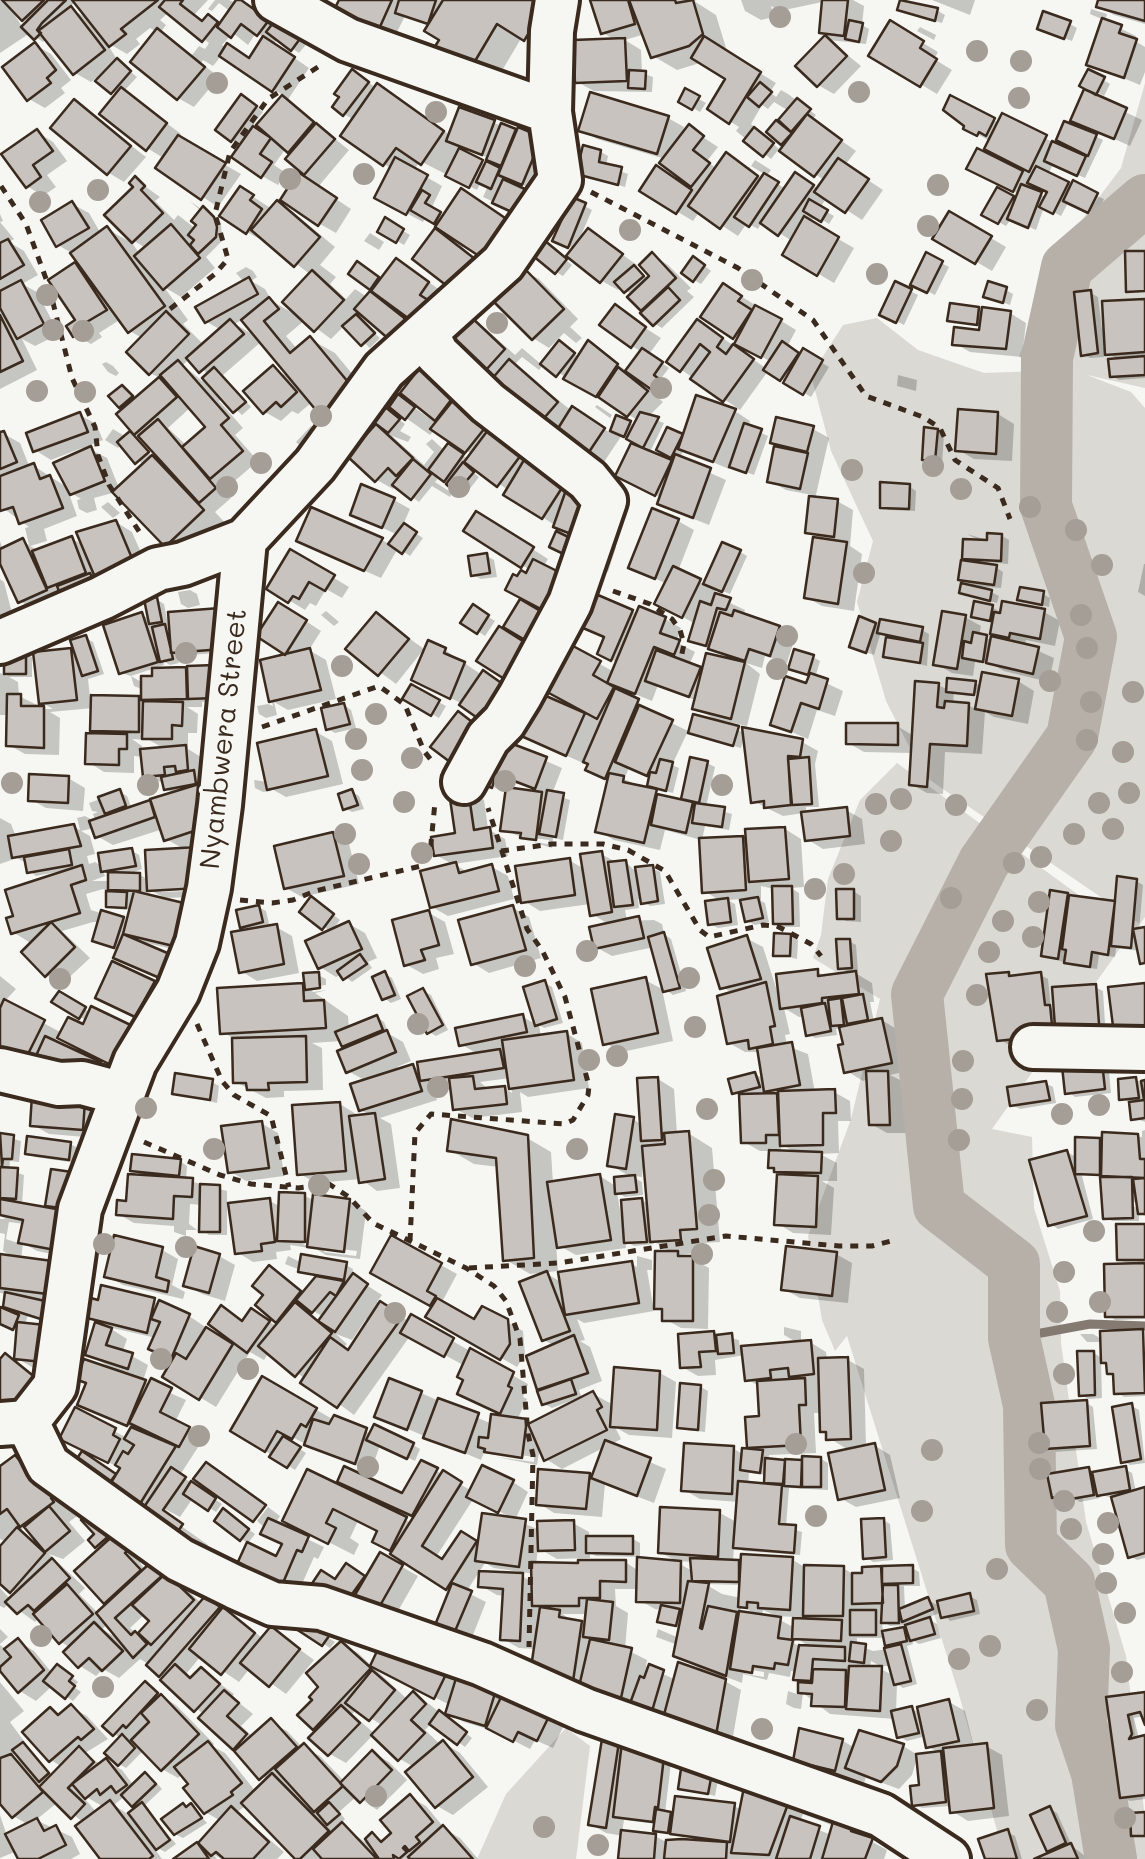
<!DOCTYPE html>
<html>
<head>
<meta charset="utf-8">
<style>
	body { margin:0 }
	canvas { display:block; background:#f6f6f2 }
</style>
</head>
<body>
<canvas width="1145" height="1859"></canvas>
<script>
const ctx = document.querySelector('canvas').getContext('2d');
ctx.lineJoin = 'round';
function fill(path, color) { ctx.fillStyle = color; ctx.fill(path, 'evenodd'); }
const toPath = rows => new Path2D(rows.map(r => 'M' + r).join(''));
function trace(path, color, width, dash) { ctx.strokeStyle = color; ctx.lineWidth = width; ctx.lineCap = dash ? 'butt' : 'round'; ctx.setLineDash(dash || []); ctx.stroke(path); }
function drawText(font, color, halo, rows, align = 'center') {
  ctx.font = font + ' Mali,sans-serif'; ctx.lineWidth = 8; ctx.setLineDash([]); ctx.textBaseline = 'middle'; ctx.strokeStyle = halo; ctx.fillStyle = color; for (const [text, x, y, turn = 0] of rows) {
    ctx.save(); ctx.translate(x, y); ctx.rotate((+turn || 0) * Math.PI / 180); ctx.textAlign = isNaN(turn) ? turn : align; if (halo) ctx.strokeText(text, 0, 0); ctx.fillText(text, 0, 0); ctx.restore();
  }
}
const green = toPath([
	[1145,83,1145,388,1087,375,1131,392,1145,408,1145,917,1140,924,924,776,886,701,857,602,873,541,831,451,811,375,843,325,877,318,918,350,984,373,1065,370,1019,357,1057,253,1121,168],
	[897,763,1131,933,992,1129,1032,1137,1034,1208,1060,1291,1061,1343,1086,1522,1126,1656,1145,1818,1145,1859,1005,1859,958,1691,847,1336,835,1351,822,1320,808,1236,851,1119,880,999,813,958,821,935,828,879,860,800],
	[566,1728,590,1746,576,1859,477,1859,506,1794]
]);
const shadow = toPath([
	[0,0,208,0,194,15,204,23,208,17,222,25,231,12,219,3,212,11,208,9,215,0,229,0,254,10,275,24,285,25,308,42,299,53,278,38,274,44,309,68,287,101,349,150,318,187,351,209,336,233,320,224,283,200,302,171,294,153,286,148,274,165,286,173,278,185,262,176,242,146,232,140,249,101,263,112,250,129,279,144,259,124,284,96,222,55,213,66,203,60,201,63,219,77,194,107,178,98,157,32,150,28,136,39,140,44,127,54,106,42,118,61,137,77,124,91,181,134,178,138,241,174,218,207,203,197,165,159,147,148,117,95,96,78,91,82,75,73,47,38,43,42,30,33,0,53],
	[76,1,91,20,69,8],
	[14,9,29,22,23,28,12,11],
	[169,12,209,43,205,49,199,46,192,55,160,33,166,25,160,20],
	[233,33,248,45,256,33,265,38,250,60,222,45],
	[341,0,549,0,550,52,522,37,491,89,430,26,405,16,395,36,354,16],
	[593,0,697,0,694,1,716,15,726,48,724,51,776,83,770,92,776,97,781,90,788,94,816,115,812,120,856,151,845,165,883,190,862,220,827,197,820,208,834,216,829,224,815,215,810,223,854,248,834,283,785,254,792,241,762,222,758,229,747,223,738,236,700,211,693,221,678,212,643,190,687,183,665,159,597,139,581,129,668,118,684,127,681,139,689,128,718,147,707,161,717,169,750,167,749,169,763,180,766,175,751,166,755,160,771,170,766,177,786,189,796,175,819,189,825,181,783,151,787,146,769,132,789,111,774,102,768,109,762,105,751,124,779,149,771,159,736,131,739,127,710,109,729,78,703,62,677,70,653,56,645,34,625,40,641,50,642,73,653,77,652,92,594,91,577,82,617,41,603,33],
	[741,0,821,0,822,2,780,11,771,6,774,17,761,20,745,11],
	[825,0,853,0,864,6,862,25,869,29,866,44,829,40,861,66,834,94,818,85,799,66,828,35,822,32],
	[932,0,975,0,970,15],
	[1101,0,1145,0,1145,24,1114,15,1099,6],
	[902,1,938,11,945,15,942,23,907,13,900,9],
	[1091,9,1107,14,1105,21,1136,36,1135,41,1145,47,1145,72,1140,85,1089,64,1104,20,1090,14],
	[891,24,938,52,934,59,952,70,937,94,872,55],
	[1070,24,1077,28,1072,41,1047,32],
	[920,27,936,35,934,40,917,31],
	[35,45,51,54,71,80,61,88,65,93,45,108,29,99],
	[1089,72,1110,84,1104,96,1087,86],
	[360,76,376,88,378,86,402,100,451,136,494,123,540,139,539,192,505,177,504,180,524,216,483,197,488,186,481,182,477,190,420,161,414,170,442,186,431,209,444,217,465,244,462,247,489,269,415,258,439,224,426,217,423,222,393,206,392,169,384,164,354,120,344,114],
	[461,148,489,158,486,165,460,151],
	[686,92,706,103,700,112,681,101],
	[1085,93,1142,120,1130,146,1073,120],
	[951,98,999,123,1003,116,1077,155,1093,135,1103,140,1085,178,1053,164,1048,175,1104,199,1096,215,1069,201,1061,216,1044,207,1036,230,1011,219,1006,226,984,214,998,190,1017,201,1019,194,986,178,984,154,990,141,966,128],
	[1037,185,1050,192,1047,198,1034,191],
	[75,103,146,157,124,182,109,173],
	[37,132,53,142,67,161,47,175,56,187,43,196,27,186],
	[601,152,608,156,606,166,628,174,625,187,579,173],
	[136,180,160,197,155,201,174,220,178,215,196,229,202,212,190,201,221,223,222,241,206,257,215,268,181,297,164,287,188,320,183,324,204,345,221,330,207,322,244,282,236,273,246,267,253,271,257,277,251,281,265,289,272,301,296,315,311,275,264,239,263,241,247,232,241,189,272,209,277,203,293,212,335,247,320,265,336,277,330,284,346,299,355,289,367,297,373,290,351,274,365,268,381,280,412,270,444,293,423,331,359,310,354,315,380,338,370,348,345,325,331,339,305,320,286,336,298,350,310,339,335,353,376,403,346,427,321,413,312,402,298,414,292,411,281,421,265,412,273,368,292,379,262,341,223,375,251,407,242,415,223,398,219,401,243,428,235,435,258,461,224,490,231,498,215,512,227,525,191,559,166,545,116,492,94,498,97,510,87,513,79,509,77,500,81,499,68,491,77,516,44,529,47,541,30,546,40,551,72,539,85,546,116,522,132,532,149,571,36,611,20,601,3,564,0,565,0,541,3,550,23,541,29,545,25,528,29,527,0,506,0,435,4,434,20,443,30,468,34,466,71,490,84,452,82,448,51,460,35,450,80,415,96,424,103,440,86,447,107,458,119,488,144,465,121,444,118,448,105,440,113,429,126,437,130,434,137,439,153,458,168,467,134,432,125,409,120,406,123,388,136,399,160,378,150,373,142,338,130,331,121,319,99,333,102,337,91,344,75,335,78,321,75,265,87,272,75,255,58,245,72,204,89,213,101,234,107,229,132,243,140,254,146,248,134,241],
	[386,299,405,312,398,318,381,304],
	[243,319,257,337,235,324],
	[190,358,209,375,202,381,183,365],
	[191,407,209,427,187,446,168,428],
	[573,200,592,210,579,240,589,231,637,265,635,268,649,280,652,255,668,265,691,288,687,291,694,297,662,328,655,324,632,295,621,286,618,290,602,281,575,249,563,244],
	[0,214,3,221,0,222,14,239,9,242,24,251,38,275,22,284,37,292,59,334,35,346,22,339,37,370,0,389],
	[950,214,1006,247,992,271,936,238],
	[386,221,410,235,404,245,380,231],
	[370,233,384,242,379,250,364,241],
	[551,248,572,265,563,276,556,272],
	[927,256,949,267,935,295,913,284],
	[701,263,711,271,701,284,694,280],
	[523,270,539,279,578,319,570,327,582,338,576,343,564,333,549,348,533,338],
	[896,284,918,295,904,325,882,314],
	[1006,290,1013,294,1010,305,986,296],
	[1091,293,1098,297,1102,329,1145,301,1145,378,1119,380,1112,376,1119,360,1104,351,1104,357,1090,358,1083,354],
	[739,295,796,330,787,347,801,356,804,352,829,367,811,397,768,371,740,410,670,362,714,332,767,369,771,362,738,343,739,340,703,316],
	[979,310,1010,313,1026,323,1022,357,970,352,954,343,981,333,982,327,950,319],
	[628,317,661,338,649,354,669,368,659,381,665,385,660,392,645,383,644,385,663,402,648,417,664,423,651,450,622,435,598,471,476,380,469,319,485,328,515,355,522,348,542,365,567,348,579,358,589,343,628,372,642,352,632,346],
	[522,357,539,370,544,364,639,421,636,426,618,418,611,433,572,411,514,365],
	[430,359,581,491,608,542,616,547,608,572,600,569,572,536,506,494,508,490,464,459,462,463,479,477,465,495,440,476,435,482,452,493,450,497,432,486,419,502,396,485,393,489,377,480,377,427,388,434,390,431,376,420,392,414,405,424,400,431,411,437,408,442,392,436,424,465,434,452,426,444,432,439,445,451,456,450,469,460,473,455,435,429,430,435,406,418,406,402,438,424,439,421,403,393],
	[106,362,113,366,119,373,116,376,108,372,102,364],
	[898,375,917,380,916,391,897,386],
	[697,398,738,413,750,421,748,427,768,436,754,475,731,466,729,469,684,450,679,459,726,480,709,525,676,512,660,503,662,498,634,484,632,447,675,464,683,462,659,449,669,430,685,438],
	[597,405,612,415,610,418,595,407],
	[998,414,1014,424,1012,461,974,459,958,450],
	[311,426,319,430,304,450,296,442],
	[813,429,829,438,815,499,837,501,853,510,850,546,862,554,854,611,822,606,806,597,815,536,808,532,812,495,786,490,770,481,787,450,773,441],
	[937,431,944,435,942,464,925,459],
	[909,486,916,491,915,511,889,510,882,506],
	[394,500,410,509,403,525,423,538,410,556,398,548,381,578,315,549,382,540,391,545,398,535,353,514],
	[108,502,120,513,113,518,101,507],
	[678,521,694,530,678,571,705,585,740,552,747,556,730,594,717,589,713,595,745,610,743,616,795,637,787,663,765,656,762,668,746,663,760,674,747,726,725,721,724,725,745,733,741,748,698,736,718,721,695,708,697,701,658,685,652,701,630,692,630,698,654,711,653,714,688,731,672,765,679,768,673,793,657,789,650,785,652,778,629,768,624,779,669,799,693,805,684,798,707,763,715,767,706,807,732,814,729,830,705,826,702,840,742,839,748,842,785,829,801,839,804,887,791,888,799,893,800,927,783,927,775,923,774,889,761,886,761,901,765,903,769,922,755,925,747,921,743,899,727,900,735,904,738,925,718,928,710,924,721,901,704,891,701,840,665,830,660,850,614,840,598,831,609,781,588,769,591,763,584,760,583,763,538,743,538,696,480,661,523,598,530,570,466,530,492,523,548,559,543,567,566,645,614,672,618,663,600,653,632,612,665,619,681,628,676,642,695,652,689,665,704,671,735,660,691,640,696,624,673,612,667,584,631,567],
	[540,685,580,708,579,711,535,694],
	[967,534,990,541,1002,536,1009,540,1008,564,988,562,1003,572,1001,588,973,586,961,579,977,564,965,557,982,542],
	[291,552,349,587,342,598,326,589,316,606,310,603,305,610,269,588],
	[487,556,494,560,497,577,481,579,473,575],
	[1144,564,1145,564,1145,596,1138,592],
	[0,579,4,582,16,629,0,633],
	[190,590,197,594,200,605,188,608,181,604,178,592],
	[961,592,991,592,999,596,997,603],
	[1043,594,1050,598,1049,607,1020,599],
	[156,599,164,604,169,629,172,629,171,614,220,611,227,615,230,652,177,656,179,663,170,665,163,661,164,665,131,676,143,683,143,678,154,678,154,670,189,672,189,669,214,668,221,672,223,701,202,702,202,707,187,707,198,714,197,733,188,733,188,749,201,757,203,789,215,796,227,833,182,848,166,839,163,829,113,845,97,836,94,828,81,831,90,836,95,854,87,856,89,864,95,862,103,867,101,855,132,851,139,855,142,869,126,875,140,875,149,880,147,852,198,850,214,859,215,896,165,898,146,888,146,896,195,908,211,917,202,956,147,943,146,946,194,969,186,989,116,957,120,950,95,940,100,922,93,922,62,931,90,958,62,984,46,975,24,952,32,944,13,932,9,920,16,917,8,891,62,874,61,871,36,876,29,871,28,864,17,858,0,864,0,818,11,824,16,837,74,827,80,830,77,818,85,816,96,822,93,814,98,812,92,811,89,803,120,792,127,796,132,809,175,794,166,789,165,784,145,775,144,757,134,756,134,773,104,772,88,762,89,736,104,736,93,730,93,708,50,712,60,718,59,755,25,754,9,745,9,715,0,715,0,673,7,676,7,653,25,653,32,657,32,677,9,677,18,682,19,696,37,705,37,709,53,709,41,702,36,654,70,651,78,656,73,641,85,638,93,642,104,674,88,679,90,697,139,699,144,701,144,690,134,686,131,676,121,673,106,627,142,615,151,620,147,601],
	[132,739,149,740,165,749,142,752,142,746],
	[103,871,110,875,110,881,92,881,105,876],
	[212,885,213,890,161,892,161,887],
	[103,889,110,893,108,905,116,909,132,910,129,922,91,910,86,894],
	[473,607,495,621,485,636,464,622],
	[992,607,1002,613,1044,612,1060,621,1055,646,1026,640,1025,645,1054,658,1049,682,1004,671,990,663,975,662,973,676,952,673,936,664,965,617,981,626,979,636,992,640,995,623,973,616],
	[326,611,339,622,334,626,321,615],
	[295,614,321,631,309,650,326,660,336,699,288,710,274,702,277,715,266,718,259,714,257,706,268,704,273,706,263,662,291,656,259,635],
	[377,615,424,649,396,684,349,649],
	[875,625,881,628,922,630,929,634,927,666,885,655,889,637,881,632,874,655,859,650],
	[445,650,482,675,463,704,430,688],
	[813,657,820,661,815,678,843,691,835,716,817,710,808,739,773,724,808,686,812,676,798,672],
	[1018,681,1034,691,1028,724,994,717,985,712,982,754,945,752,943,794,927,793,911,784,913,753,864,752,848,743,897,726,914,736,938,685,949,690,975,683,982,687],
	[954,691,987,694,980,699,978,710,968,705,953,704],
	[412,688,446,706,439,718,406,699],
	[344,705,351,710,356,728,335,733,328,729],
	[745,730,802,742,818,751,815,764,819,807,806,807,806,814,846,810,862,819,865,844,823,849,807,839,804,813,783,816,753,801],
	[316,732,332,741,343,784,286,797,270,788,271,791,263,792,255,788,254,780,268,782],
	[495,739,562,768,552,794,570,800,563,840,553,838,552,848,532,842,548,844,549,840,525,837,529,841,503,829,507,794,482,781],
	[513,782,538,791,538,793,510,790],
	[68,778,85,788,83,811,46,808,30,799],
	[467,791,484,800,488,829,505,839,508,856,454,864,469,873,492,867,508,876,514,899,448,916,432,907,454,865,436,855,458,835],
	[352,792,359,796,364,809,352,812,345,808],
	[333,835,349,844,359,884,302,897,286,888],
	[601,854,618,863,626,862,634,870,652,868,660,872,665,904,650,906,638,899,639,908,625,910,627,921,654,920,662,924,664,934,671,939,686,991,673,995,666,990,654,947,612,956,596,947,610,925,592,914,590,904,540,911,524,901,569,860,584,869],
	[1136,881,1143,885,1139,931,1145,930,1145,964,1140,951,1116,948,1115,957,1099,955,1097,969,1074,966,1043,955,1067,895,1117,904],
	[853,891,861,896,861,922,846,921,839,917],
	[318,903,340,920,331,932,302,911],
	[258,907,266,911,270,928,276,927,292,936,299,973,257,981,241,971,252,931,242,926],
	[513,908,529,917,541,958,489,973,473,963],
	[429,913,445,922,454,954,436,958,439,969,423,974,407,965],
	[349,924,365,933,377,958,368,962,372,968,352,982,342,974,336,977,320,967],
	[790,936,798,940,797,959,776,954],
	[746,938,763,947,778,994,817,972,827,977,851,974,841,968,849,941,856,945,858,971,852,971,872,983,874,1002,870,1002,874,1022,882,1020,898,1030,907,1071,890,1075,904,1082,906,1133,887,1133,871,1124,869,1079,863,1081,847,1071,842,1029,836,1029,837,1035,815,1038,808,1034,805,1016,799,1017,784,1008,790,1034,785,1035,787,1046,808,1054,815,1093,834,1092,850,1101,851,1121,838,1121,839,1153,820,1154,837,1163,837,1181,822,1181,834,1188,831,1235,793,1233,777,1223,779,1171,771,1151,760,1151,744,1142,742,1096,735,1092,755,1074,765,1080,760,1052,745,1052,729,1043,735,994,722,987],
	[781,1144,798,1154,781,1153],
	[114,965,170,992,152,1024,114,1006],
	[385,974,392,978,401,999,391,1003,384,998],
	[318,975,326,979,326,985,308,987,313,992,327,990,315,993,348,1016,349,1029,377,1017,384,1022,389,1034,403,1042,411,1061,397,1067,399,1071,413,1066,421,1071,420,1064,479,1055,461,1044,458,1030,523,1017,537,1025,526,989,545,983,552,987,563,1023,544,1028,539,1025,541,1037,566,1033,582,1043,589,1088,528,1097,520,1092,522,1112,472,1118,456,1109,453,1087,438,1089,432,1086,437,1100,380,1118,391,1124,400,1188,377,1191,361,1179,316,1183,300,1174,295,1108,340,1104,356,1114,356,1118,371,1116,361,1110,353,1085,366,1081,348,1071,340,1052,349,1048,342,1041,312,1043,322,1048,323,1090,284,1091,284,1097,266,1098,236,1082,234,1039,223,1032,220,990,302,985,307,988,306,976],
	[510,1078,512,1093,504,1088,489,1090,480,1082],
	[1040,975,1048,979,1051,1008,1056,1011,1095,987,1103,991,1106,1040,1058,1038,1007,1044,1000,1039,989,976],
	[0,976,16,989,4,1002,62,1033,84,1027,87,1021,55,1002,60,994,91,1013,76,1046,58,1035,54,1043,116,1073,101,1098,98,1138,49,1134,33,1125,39,1072,0,1013,4,1002,0,1006],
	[645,980,662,989,673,1041,622,1052,605,1043],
	[423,991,431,995,448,1030,436,1036,429,1032],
	[1108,1060,1111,1093,1075,1097,1068,1092],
	[658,1079,674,1089,677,1134,688,1133,712,1148,720,1242,704,1243,705,1252,678,1255,678,1258,692,1259,709,1268,708,1329,681,1328,665,1319,665,1312,656,1307,674,1254,653,1241,654,1244,634,1246,625,1241,626,1248,576,1255,556,1244,558,1271,530,1274,506,1260,499,1167,474,1164,450,1150,527,1138,551,1152,553,1184,600,1176,617,1187,633,1178,610,1165,633,1119,642,1125],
	[643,1166,649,1204,643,1201,624,1202,625,1222,622,1222,617,1192,625,1197,643,1195,642,1182,629,1175,642,1177],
	[1136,1080,1145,1083,1145,1122,1134,1118,1129,1103,1122,1098],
	[212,1082,219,1086,217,1103,174,1093],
	[1045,1083,1053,1087,1056,1103,1020,1109,1012,1105],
	[261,1123,278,1133,284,1176,246,1181,230,1171],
	[1145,1130,1145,1216,1139,1212,1139,1221,1112,1221,1105,1217,1103,1177,1085,1177,1113,1177,1113,1172,1081,1172,1093,1219,1058,1229,1051,1224,1067,1152,1078,1158,1078,1140,1104,1140,1104,1135,1142,1137,1142,1131],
	[1123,1195,1140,1205,1140,1210,1121,1199],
	[0,1135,21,1141,19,1162,10,1161,9,1170,24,1175,22,1205,47,1210,53,1171,71,1258,37,1251,23,1243,21,1259,71,1303,43,1299,60,1309,57,1324,28,1316,24,1325,68,1370,32,1367,20,1360,18,1362,57,1393,0,1401,0,1363,16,1362,19,1331,0,1323,0,1310,4,1311,8,1294,0,1293,0,1257,15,1258,3,1251,5,1234,0,1233,0,1219,6,1219,0,1216,0,1201,11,1203,0,1196],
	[9,1222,24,1224,21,1244,6,1239],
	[70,1144,78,1148,76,1163,35,1157,28,1153],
	[180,1161,187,1166,186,1180,227,1191,227,1235,209,1235,202,1230,202,1205,190,1204,189,1224,197,1230,186,1230,186,1236,174,1232,174,1226,134,1223,118,1214,147,1178,133,1170],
	[305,1196,315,1201,350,1201,366,1211,360,1259,326,1255,316,1249,290,1245,291,1250,276,1252,277,1259,253,1262,237,1252,270,1201,281,1207],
	[295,1234,310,1242,310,1248,293,1238],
	[324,1247,357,1251,356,1256,324,1252],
	[1145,1226,1145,1263,1142,1263,1145,1265,1145,1319,1115,1320,1108,1315,1131,1266,1119,1259],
	[392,1238,457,1274,442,1302,475,1323,507,1322,523,1331,525,1354,517,1367,428,1316,434,1306,373,1272],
	[162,1250,178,1259,172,1285,185,1292,183,1299,123,1285,107,1276],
	[836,1254,852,1263,848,1303,800,1298,784,1289],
	[219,1256,235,1265,225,1301,202,1294,186,1285],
	[288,1256,302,1263,346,1265,353,1269,352,1276,382,1295,377,1302,410,1322,412,1318,528,1384,523,1397,527,1399,517,1420,532,1425,575,1403,573,1400,552,1408,544,1404,544,1391,539,1388,555,1346,544,1340,547,1274,563,1283,631,1263,637,1267,637,1256,652,1260,652,1270,647,1270,654,1311,584,1323,577,1319,585,1340,580,1341,590,1347,602,1381,579,1390,582,1399,593,1394,610,1403,614,1411,660,1373,676,1382,672,1438,629,1435,615,1427,621,1439,610,1445,666,1469,654,1503,605,1484,602,1517,554,1513,538,1503,589,1476,593,1478,605,1447,562,1469,546,1459,540,1446,537,1465,497,1457,534,1462,534,1457,493,1451,493,1455,485,1450,481,1460,377,1416,421,1393,492,1424,509,1418,476,1402,466,1380,465,1366,410,1336,354,1415,269,1352,264,1360,250,1352,216,1407,165,1376,175,1360,168,1357,156,1338,108,1327,127,1339,123,1351,148,1365,143,1381,186,1400,175,1422,204,1438,180,1475,222,1504,216,1512,193,1498,180,1517,163,1508,163,1513,208,1545,201,1556,135,1512,83,1454,117,1477,122,1469,78,1447,76,1411,127,1438,133,1428,80,1404,111,1368,88,1354,98,1321,90,1317,100,1303,103,1288,161,1304,189,1316,229,1343,230,1341,211,1324,238,1318,244,1322,268,1320,277,1327,280,1323,259,1305,267,1295,270,1268,305,1293,318,1277,285,1264],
	[308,1308,324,1317,320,1322,307,1310],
	[366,1319,369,1322,350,1352,343,1348,347,1344,336,1334,352,1340],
	[784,1327,801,1331,801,1343,810,1342,826,1352,827,1360,848,1360,864,1369,866,1447,874,1445,890,1455,900,1498,856,1507,840,1498,850,1451,829,1438,829,1434,823,1431,822,1413,814,1413,816,1453,769,1455,769,1461,804,1463,821,1459,828,1463,828,1490,789,1488,786,1527,802,1532,800,1555,743,1551,734,1545,733,1562,743,1565,793,1560,806,1568,843,1568,856,1576,880,1569,912,1568,919,1572,920,1586,904,1586,905,1609,928,1600,941,1607,969,1596,977,1600,980,1614,950,1621,942,1612,927,1618,937,1624,941,1638,919,1644,912,1640,913,1644,907,1646,917,1684,903,1688,897,1684,896,1712,912,1709,921,1714,949,1702,965,1711,974,1747,986,1746,1002,1755,1009,1816,968,1821,952,1811,951,1806,922,1808,915,1804,941,1754,929,1747,926,1736,907,1741,900,1737,895,1719,830,1714,803,1693,801,1709,794,1708,786,1704,788,1691,800,1695,797,1672,791,1671,790,1677,769,1673,767,1680,743,1674,742,1683,721,1675,719,1678,741,1690,731,1748,588,1695,536,1649,519,1648,503,1639,505,1596,497,1595,481,1586,517,1573,534,1583,534,1574,494,1568,485,1563,466,1592,486,1602,467,1650,450,1643,452,1590,375,1541,380,1532,358,1521,350,1538,359,1544,354,1555,285,1520,357,1496,359,1492,403,1496,422,1463,472,1491,513,1482,528,1492,515,1520,540,1530,573,1523,589,1532,589,1538,633,1539,640,1543,640,1560,680,1564,694,1572,693,1562,676,1561,660,1552,720,1513,738,1523,739,1502,700,1499,684,1490,734,1449,744,1455,760,1452,749,1446,762,1419,760,1387,747,1379,745,1355,715,1360,716,1375,698,1376,682,1367,714,1334,739,1340,740,1349,798,1343,784,1335],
	[749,1473,767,1475,766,1486,748,1485],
	[363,1493,416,1517,412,1523,361,1498],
	[474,1498,512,1518,480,1545,462,1534,444,1562,436,1557],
	[538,1548,557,1559,590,1558,590,1553,596,1556,640,1557,639,1571,625,1562,536,1565],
	[705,1584,742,1585,741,1598,722,1594],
	[615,1589,639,1589,639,1600,655,1609,663,1610,660,1621,681,1628,679,1638,658,1629,656,1637,678,1645,676,1655,702,1670,700,1672,676,1680,646,1666,647,1660,625,1649,628,1613,616,1606],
	[741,1606,759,1616,741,1614],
	[763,1610,776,1616,795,1617,795,1628,780,1620,762,1617],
	[562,1614,588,1614,586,1626,576,1622],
	[882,1621,890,1626,909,1625,910,1628,883,1634],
	[796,1638,812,1648,801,1648,794,1643],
	[857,1638,886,1638,887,1644,895,1648,873,1651,857,1645],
	[871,1661,880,1666,892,1666,894,1676,881,1669,870,1669],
	[746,1669,764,1672,764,1677,746,1674],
	[1143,1332,1145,1396,1124,1397,1117,1392,1116,1376,1109,1372,1109,1365,1101,1361,1102,1398,1089,1399,1081,1395,1094,1353,1103,1359,1103,1342,1087,1342,1080,1334,1093,1334,1103,1340],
	[263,1379,334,1420,372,1434,375,1428,413,1445,420,1449,415,1461,380,1445,371,1471,323,1453,294,1438,291,1443,306,1453,295,1470,233,1430],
	[701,1387,708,1391,705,1432,687,1430,680,1426],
	[1086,1403,1093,1407,1097,1449,1054,1452,1047,1448],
	[1132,1406,1139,1410,1145,1463,1130,1465,1123,1461],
	[16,1458,44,1474,78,1510,74,1513,77,1516,69,1522,85,1541,63,1559,49,1554,85,1588,79,1594,99,1614,109,1605,77,1571,101,1549,97,1546,98,1534,85,1520,145,1558,140,1563,146,1570,163,1555,180,1583,202,1604,207,1598,264,1639,272,1629,314,1660,286,1694,250,1668,239,1682,201,1656,186,1674,193,1678,201,1670,234,1694,232,1697,253,1714,241,1726,253,1737,271,1722,287,1731,303,1748,320,1756,345,1782,373,1753,389,1762,407,1780,377,1810,357,1796,339,1812,345,1819,340,1824,365,1842,373,1835,385,1842,395,1834,410,1797,426,1806,446,1830,460,1838,478,1859,298,1859,247,1805,237,1812,284,1852,277,1859,221,1859,213,1854,217,1859,178,1859,199,1845,221,1821,205,1812,183,1774,178,1778,162,1769,144,1750,126,1768,119,1764,121,1738,114,1734,145,1684,177,1706,214,1744,212,1746,225,1753,256,1792,268,1781,204,1715,150,1665,140,1659,119,1678,103,1669,96,1676,80,1666,71,1648,61,1642,39,1618,35,1622,9,1603,4,1608,0,1606,0,1588,11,1600,17,1594,0,1581,0,1550,6,1542,0,1539,0,1466],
	[25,1527,42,1545,19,1531],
	[145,1614,152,1621,138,1635,130,1628],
	[108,1624,120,1640,102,1629],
	[1089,1469,1097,1474,1125,1469,1132,1473,1136,1492,1145,1490,1145,1558,1137,1560,1130,1556,1114,1498,1100,1495,1100,1498,1080,1502,1075,1499,1061,1501,1054,1497],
	[268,1507,280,1516,275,1524,324,1547,318,1559,314,1557,293,1604,250,1585,277,1560,284,1544,257,1521],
	[231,1516,255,1534,248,1543,241,1539],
	[883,1520,890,1524,893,1560,873,1562,866,1557],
	[381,1555,418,1576,390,1625,359,1615,336,1582,347,1566,368,1578],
	[301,1620,335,1642,330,1648,297,1626],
	[0,1629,8,1637,0,1644],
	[387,1636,567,1719,553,1748,535,1740,530,1749,497,1732,464,1722,448,1713,450,1705,392,1676],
	[18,1641,34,1651,52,1673,64,1671,78,1682,74,1687,81,1692,73,1701,52,1686,36,1701,20,1691,2,1670,0,1672,0,1645,7,1650],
	[342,1644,358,1653,408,1700,413,1694,429,1704,472,1738,465,1747,432,1723,425,1730,441,1745,444,1743,460,1753,488,1787,453,1815,437,1806,414,1767,400,1759,374,1734,346,1763,330,1754,319,1731,314,1728,322,1687],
	[357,1709,383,1726,375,1734,352,1714],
	[0,1682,24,1711,10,1722,26,1744,24,1746,53,1776,62,1767,51,1760,50,1710,60,1716,71,1707,87,1716,108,1739,85,1753,101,1765,106,1761,122,1770,134,1786,146,1775,153,1779,162,1789,144,1806,176,1844,165,1852,151,1844,162,1859,103,1859,84,1823,58,1802,36,1820,72,1837,80,1854,71,1859,21,1859,17,1851,0,1858,0,1815,7,1836,29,1825,13,1816,0,1800],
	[17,1752,28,1766,11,1756],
	[80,1793,105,1808,97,1813],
	[125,1796,139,1808,129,1815,114,1805],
	[1145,1694,1145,1719,1144,1716,1134,1718,1139,1739,1145,1738,1145,1799,1130,1801,1123,1797,1108,1699],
	[801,1731,843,1741,855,1748,903,1746,918,1755,912,1775,899,1789,866,1777,861,1793,840,1784,842,1776,812,1769,796,1760],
	[619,1745,672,1754,665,1813,675,1815,734,1806,742,1810,747,1786,868,1833,867,1839,887,1850,884,1859,621,1859,623,1836,606,1833,590,1824],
	[803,1814,834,1826,831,1835,800,1822],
	[624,1820,657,1824,656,1829,663,1833,703,1840,703,1844,666,1842,655,1836,622,1833],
	[684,1765,719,1775,715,1796,681,1787],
	[191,1806,207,1823,183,1838,175,1834],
	[1050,1809,1057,1813,1072,1846,1089,1859,1041,1859,1054,1853,1048,1850],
	[1007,1832,1015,1836,1022,1859,987,1859]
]);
const stream = toPath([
	[1014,1338,1090,1324,1145,1326]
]);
const river = toPath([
	[1111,1859,1097,1773,1081,1725,1084,1649,1069,1582,1031,1545,1029,1405,1014,1338,1014,1264,939,1206,917,994,984,862,1072,737,1091,637,1046,506,1047,358,1067,267,1145,200]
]);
const building = toPath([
	[2,0,44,0,22,21,2,0],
	[48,0,66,0,42,23,37,30,41,33,34,40,21,27,48,0],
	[72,0,158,0,121,29,126,34,109,47,72,0],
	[165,0,183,0,180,4,202,21,208,14,218,22,202,42,159,7,165,0],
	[236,0,241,0,269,20,257,36,241,24,231,38,217,27,236,0],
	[339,0,392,0,379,29,335,8,339,0],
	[399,0,436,0,428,24,395,13,399,0],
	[443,0,542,0,547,3,524,41,497,24,465,78,429,56,439,40,424,31,443,0],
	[590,0,628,0,635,24,601,34,590,0],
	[629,0,675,0,676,3,693,0,703,34,689,46,651,58,629,0],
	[822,0,848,0,844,36,819,33,822,0],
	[900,0,938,8,935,21,897,10,900,0],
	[1098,0,1145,0,1145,21,1096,7,1098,0],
	[71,6,105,50,73,75,38,31,71,6],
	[1043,11,1071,21,1064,39,1037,29,1043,11],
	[277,18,302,36,291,51,266,32,277,18],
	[1102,18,1122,25,1119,33,1137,39,1124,78,1086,65,1102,18],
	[849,20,863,23,859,42,845,39,849,20],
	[890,20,924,41,920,48,937,59,920,87,868,56,890,20],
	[157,28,205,67,177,100,130,62,157,28],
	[825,35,847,56,817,87,795,66,825,35],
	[263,36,295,57,272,92,219,56,227,43,249,58,263,36],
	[704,36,761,72,729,124,707,109,725,79,691,58,704,36],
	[625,38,627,81,575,83,573,40,625,38],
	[35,42,56,70,47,78,51,83,27,101,2,67,35,42],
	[117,58,131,71,111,94,95,81,117,58],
	[352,69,369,82,343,116,332,107,339,97,334,94,352,69],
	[1088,69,1105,77,1096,95,1079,86,1088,69],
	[629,70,646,71,645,89,628,88,629,70],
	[760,82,772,92,759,107,747,97,760,82],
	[377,83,444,131,421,165,396,148,383,166,340,136,377,83],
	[121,87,167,123,146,151,99,114,121,87],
	[685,88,700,96,692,110,678,102,685,88],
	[1084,89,1127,108,1114,139,1070,121,1084,89],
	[590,92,669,116,657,154,578,131,590,92],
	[241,94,257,106,231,142,215,130,241,94],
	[282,95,314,122,288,153,256,125,282,95],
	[950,95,995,118,986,136,979,132,977,136,963,129,964,126,943,110,950,95],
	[797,98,811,109,791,132,778,120,797,98],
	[74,99,131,146,107,175,50,128,74,99],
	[459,107,495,120,482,155,446,141,459,107],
	[1002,113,1047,135,1029,172,984,149,1002,113],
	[807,114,842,140,814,177,779,151,807,114],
	[776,120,792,133,781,145,766,132,776,120],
	[1064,121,1097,134,1088,156,1056,140,1064,121],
	[316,123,335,139,304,175,285,159,316,123],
	[501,123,516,129,501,166,486,160,501,123],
	[689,124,704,136,693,150,710,163,691,187,659,163,689,124],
	[253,126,271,138,260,154,272,162,261,178,231,157,253,126],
	[518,127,542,137,522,185,498,175,518,127],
	[754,127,774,143,763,157,743,141,754,127],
	[37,129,53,151,33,165,41,177,26,188,1,154,37,129],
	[178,135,226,163,201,200,155,168,178,135],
	[1052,141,1086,156,1077,176,1044,161,1052,141],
	[583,145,601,150,599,162,622,167,618,185,576,174,583,145],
	[459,148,483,160,469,188,445,176,459,148],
	[977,148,1023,171,1013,192,966,169,977,148],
	[726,152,758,176,720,229,688,206,726,152],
	[395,157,428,175,406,215,374,198,395,157],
	[838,158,869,179,845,213,814,192,838,158],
	[486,161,500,168,491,189,476,182,486,161],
	[656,165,692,190,676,214,639,191,656,165],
	[1036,166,1069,182,1053,214,1039,207,1047,192,1027,183,1036,166],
	[298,172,337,198,318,226,280,200,298,172],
	[795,172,814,185,778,236,760,223,795,172],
	[764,173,779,182,749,227,734,217,764,173],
	[135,176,145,186,141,190,163,213,132,243,104,215,133,187,129,183,135,176],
	[503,179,527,190,516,214,492,203,503,179],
	[1073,180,1098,193,1088,213,1063,201,1073,180],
	[1021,184,1042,192,1028,228,1007,219,1021,184],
	[240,186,254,195,250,200,262,209,246,234,219,216,240,186],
	[997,187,1014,196,998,224,981,215,997,187],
	[461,188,511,222,485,260,435,227,461,188],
	[422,190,430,195,425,203,441,212,434,224,410,210,422,190],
	[572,197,586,203,568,248,552,241,572,197],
	[809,199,828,210,821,222,803,211,809,199],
	[277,200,320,237,294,267,251,230,277,200],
	[72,201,89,228,56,247,41,220,72,201],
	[203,206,214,217,217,227,216,237,198,254,190,245,194,240,188,235,196,225,191,221,203,206],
	[949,211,992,236,975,264,932,239,949,211],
	[804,216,839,237,817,276,782,255,804,216],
	[385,217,404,229,396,243,377,232,385,217],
	[171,224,200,258,163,290,134,256,171,224],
	[107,226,165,306,128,333,70,253,107,226],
	[435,228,475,259,451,289,412,259,435,228],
	[588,228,623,254,600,283,566,256,588,228],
	[8,239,24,265,0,279,0,243,8,239],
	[544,240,567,259,555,274,532,255,544,240],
	[1125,251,1145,251,1145,291,1126,292,1125,251],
	[652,252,676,278,641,311,627,297,649,276,639,265,652,252],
	[926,252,943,261,927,293,910,285,926,252],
	[693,256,705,265,693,282,681,273,693,256],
	[396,258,429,282,420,295,428,300,412,321,371,291,396,258],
	[357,261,379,277,370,290,348,274,357,261],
	[75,262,107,310,85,323,87,327,73,337,66,326,75,320,48,280,75,262],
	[634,265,644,276,624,293,614,282,634,265],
	[522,266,564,309,532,340,490,298,522,266],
	[312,270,344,300,314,332,282,302,312,270],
	[249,277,258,294,205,323,195,307,249,277],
	[21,280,44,324,17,339,0,308,0,291,21,280],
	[895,281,912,289,896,323,879,315,895,281],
	[988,281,1007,287,1003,303,983,297,988,281],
	[723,283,742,296,738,301,752,310,733,339,700,317,723,283],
	[668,287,680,300,653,326,640,313,668,287],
	[1091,290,1098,353,1081,356,1074,292,1091,290],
	[370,291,408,321,391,341,354,309,370,291],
	[269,297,279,309,264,321,290,353,310,336,353,388,320,415,241,320,269,297],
	[1145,299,1145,352,1105,355,1102,301,1145,299],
	[950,303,979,307,977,325,947,321,950,303],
	[615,304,646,327,631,348,599,325,615,304],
	[755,305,782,319,761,358,734,344,755,305],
	[982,307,1011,311,1006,349,952,345,954,327,979,330,982,307],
	[166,311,189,334,149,375,126,352,166,311],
	[356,314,375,333,361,346,342,326,356,314],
	[0,315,23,361,0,372,0,315],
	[469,315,505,349,475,382,439,348,469,315],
	[230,319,244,334,199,373,186,358,230,319],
	[697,319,723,338,717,347,726,354,733,344,754,359,723,402,690,379,710,352,700,344,680,372,666,362,697,319],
	[559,340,575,353,556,377,540,364,559,340],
	[588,340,618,364,596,397,563,379,588,340],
	[782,341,799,353,780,381,763,370,782,341],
	[642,348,663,362,654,375,659,379,652,390,625,371,642,348],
	[803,348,823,360,803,395,783,383,803,348],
	[429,356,464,383,435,421,400,393,429,356],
	[1145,356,1145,375,1110,377,1108,359,1145,356],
	[509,359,558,402,532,432,491,380,509,359],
	[178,360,229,418,221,425,243,451,210,479,182,447,205,427,160,375,178,360],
	[273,365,297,392,281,407,276,402,263,414,243,391,273,365],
	[214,367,246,402,233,413,202,378,214,367],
	[618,367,648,391,627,417,598,397,618,367],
	[159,377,177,397,134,435,116,414,159,377],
	[122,385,133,396,119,408,108,396,122,385],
	[463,388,496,414,465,453,430,429,463,388],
	[398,394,415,407,405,420,389,407,398,394],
	[696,395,736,409,713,462,678,449,696,395],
	[384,406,400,419,388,433,372,421,384,406],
	[572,406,605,428,581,464,552,438,572,406],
	[958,409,998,412,996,454,955,451,958,409],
	[80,412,88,432,33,452,26,433,80,412],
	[640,412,659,417,643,448,626,439,640,412],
	[616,415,631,421,624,437,610,431,616,415],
	[776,417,814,426,807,452,770,443,776,417],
	[158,419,216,488,199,503,138,436,158,419],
	[494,422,527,447,497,487,464,462,494,422],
	[744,423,762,429,746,473,729,467,744,423],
	[376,424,413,458,396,476,388,468,375,482,347,456,376,424],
	[667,427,683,434,671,458,656,450,667,427],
	[924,427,938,429,935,461,922,460,924,427],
	[4,431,17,462,0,469,0,432,4,431],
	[130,431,149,452,135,464,117,442,130,431],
	[448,443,464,454,444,482,428,470,448,443],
	[631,443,672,460,655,496,615,476,631,443],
	[91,446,105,481,70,495,53,463,91,446],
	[774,446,808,453,800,489,767,482,774,446],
	[675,454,711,468,693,518,657,504,675,454],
	[152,455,204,510,165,547,112,492,152,455],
	[527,455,567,480,542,519,503,495,527,455],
	[413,459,431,474,411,500,392,485,413,459],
	[463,462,474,472,456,493,446,484,463,462],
	[34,463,40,479,50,475,63,508,19,524,13,507,0,511,0,476,34,463],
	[880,482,910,484,909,509,880,508,880,482],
	[361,484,395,498,382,528,350,515,361,484],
	[566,490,602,504,589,541,553,527,566,490],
	[809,496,838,499,834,537,805,533,809,496],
	[311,507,383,538,364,571,296,541,311,507],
	[652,508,679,519,655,579,628,568,652,508],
	[476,511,534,547,521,568,463,531,476,511],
	[116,520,134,563,97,582,76,532,116,520],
	[404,523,417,532,402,554,388,544,404,523],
	[556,531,585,545,578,561,549,547,556,531],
	[987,533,1002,534,1001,561,962,559,963,539,987,540,987,533],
	[72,536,86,573,47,588,32,551,72,536],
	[813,537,847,542,838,604,804,598,813,537],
	[23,538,47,590,18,603,0,564,0,549,23,538],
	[722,542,741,550,722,592,703,584,722,542],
	[290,549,335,575,325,591,309,582,299,599,293,596,288,603,266,589,290,549],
	[487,553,490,573,471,576,468,556,487,553],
	[533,559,575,580,556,617,505,590,513,574,517,576,521,570,526,573,533,559],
	[961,560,997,565,994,585,958,580,961,560],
	[673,566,701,579,682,618,654,604,673,566],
	[90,573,97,588,63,601,57,586,90,573],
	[961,583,992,590,990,601,959,593,961,583],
	[1020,587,1044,591,1042,605,1017,600,1020,587],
	[715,593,731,598,726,610,717,608,706,646,688,641,700,601,711,605,715,593],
	[598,595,633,610,611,661,597,654,604,637,583,628,598,595],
	[157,597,162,622,149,624,144,599,157,597],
	[520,599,559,622,542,650,503,627,520,599],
	[974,601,993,605,990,621,971,617,974,601],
	[1002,601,1045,609,1040,639,1010,633,1009,638,990,634,994,612,1000,613,1002,601],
	[278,602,307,620,285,655,256,636,278,602],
	[473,604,489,615,477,634,460,623,473,604],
	[639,606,666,617,660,633,680,640,674,655,654,647,635,694,607,683,639,606],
	[220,608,223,649,171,653,168,612,220,608],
	[734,610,780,626,770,656,749,649,745,661,708,649,720,612,732,616,734,610],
	[942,611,966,615,957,669,933,665,942,611],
	[142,612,158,662,119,674,103,625,142,612],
	[376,612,409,639,378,676,345,649,376,612],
	[859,616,876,623,866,653,849,647,859,616],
	[880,619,923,627,920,642,877,633,880,619],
	[165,624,173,659,160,662,152,627,165,624],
	[499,626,540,652,517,687,476,661,499,626],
	[973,632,987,635,983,662,962,658,964,641,971,643,973,632],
	[86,635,98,671,82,676,70,640,86,635],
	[991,636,1039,647,1033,674,986,663,991,636],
	[886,637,923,643,920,663,883,657,886,637],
	[560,639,601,661,593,675,614,687,597,719,534,685,560,639],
	[428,640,446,648,444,653,465,662,450,699,411,680,428,640],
	[71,648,77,700,39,704,33,652,71,648],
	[310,648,321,690,269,702,260,660,310,648],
	[794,649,814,655,808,675,788,669,794,649],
	[656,650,701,667,689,697,645,681,656,650],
	[4,651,26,651,26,674,4,674,4,651],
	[706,653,745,662,731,719,692,709,706,653],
	[215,665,216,698,188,699,187,666,215,665],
	[186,667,187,699,141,700,141,676,152,676,152,668,186,667],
	[483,670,514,692,493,729,459,705,483,670],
	[982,672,1019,679,1012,716,975,709,982,672],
	[810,673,828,679,819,709,801,703,791,732,770,725,785,676,806,683,810,673],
	[947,678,976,681,974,695,946,692,947,678],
	[915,681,939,683,937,707,944,708,945,701,969,703,967,746,930,744,927,787,909,785,915,681],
	[411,684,440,700,431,716,402,699,411,684],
	[615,688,639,699,605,779,585,770,588,764,583,762,615,688],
	[537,692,585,713,566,756,519,735,537,692],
	[7,694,21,694,21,706,44,706,44,748,6,746,7,694],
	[91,695,139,696,139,732,90,731,91,695],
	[143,701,183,702,182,726,172,725,172,739,142,739,143,701],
	[344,703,350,724,326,730,321,708,344,703],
	[639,705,673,720,647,776,615,762,639,705],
	[458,711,489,735,462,771,430,747,458,711],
	[693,714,739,726,733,746,688,733,693,714],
	[846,723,898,723,898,745,846,744,846,723],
	[742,727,803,739,800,757,788,756,791,805,764,808,764,801,751,803,742,727],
	[316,729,328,776,267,790,257,743,316,729],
	[86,733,127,734,127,749,119,749,119,765,85,764,86,733],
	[492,736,547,757,535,789,496,774,492,788,479,782,492,736],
	[186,745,188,770,176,772,175,766,164,767,165,775,143,777,140,749,186,745],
	[690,757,708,761,699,803,681,799,690,757],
	[809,757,812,804,792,805,788,759,809,757],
	[660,759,673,762,666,791,647,786,650,772,656,773,660,759],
	[194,770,196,784,164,790,161,777,194,770],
	[609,773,624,776,623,782,657,789,644,843,595,832,609,773],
	[29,774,69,776,68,803,28,801,29,774],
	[199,784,212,825,164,841,150,799,199,784],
	[506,787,542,792,536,840,520,838,521,833,500,831,506,787],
	[120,789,126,806,105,814,98,797,120,789],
	[352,789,358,805,343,810,338,794,352,789],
	[468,789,474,830,490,827,493,848,434,856,431,837,455,833,449,792,468,789],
	[547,790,564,793,556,837,539,834,547,790],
	[657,794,693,802,686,833,651,825,657,794],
	[150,800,155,817,95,838,89,821,150,800],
	[695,803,725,807,722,827,692,823,695,803],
	[847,807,850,836,805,841,801,812,847,807],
	[74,824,81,846,12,858,8,836,74,824],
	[785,827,789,879,749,882,745,829,785,827],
	[333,832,344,876,284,889,274,846,333,832],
	[743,836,746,890,702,893,699,838,743,836],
	[198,847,200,888,147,891,145,850,198,847],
	[132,848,136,866,101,872,98,853,132,848],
	[69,849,72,865,27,873,24,857,69,849],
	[602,851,612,912,590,916,580,854,602,851],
	[570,858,575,895,521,903,515,866,570,858],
	[626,860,633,905,614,907,608,862,626,860],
	[456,862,459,873,492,864,499,891,430,908,420,871,456,862],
	[82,865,86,880,71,885,80,913,11,934,6,918,13,916,5,890,82,865],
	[653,865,658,901,641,904,635,867,653,865],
	[108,872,140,873,140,891,108,890,108,872],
	[1117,876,1137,879,1131,948,1111,946,1117,876],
	[772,886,792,886,793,924,773,924,772,886],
	[836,889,854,889,854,919,837,919,836,889],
	[1050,890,1068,893,1058,959,1041,956,1050,890],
	[106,891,127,892,126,908,106,907,106,891],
	[134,891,196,906,186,949,123,934,134,891],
	[1069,895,1115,901,1108,955,1092,952,1090,967,1064,963,1066,950,1062,949,1069,895],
	[311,896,334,914,322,930,299,912,311,896],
	[758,897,763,918,745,922,740,900,758,897],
	[728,898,731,922,708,925,705,901,728,898],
	[259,905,263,922,240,928,236,910,259,905],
	[513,905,526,950,471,965,458,920,513,905],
	[101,910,124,917,114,948,92,941,101,910],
	[429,910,439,945,421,950,425,960,404,966,392,920,429,910],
	[639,916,644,938,594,949,589,927,639,916],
	[349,921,362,949,318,969,305,941,349,921],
	[51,922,75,947,45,977,21,952,51,922],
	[277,924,284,964,239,973,231,932,277,924],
	[1145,927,1145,963,1140,964,1133,929,1145,927],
	[664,932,680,988,663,992,648,937,664,932],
	[774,933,791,934,790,956,773,956,774,933],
	[123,934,179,958,169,982,113,958,123,934],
	[747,935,761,979,720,989,707,948,747,935],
	[836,939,850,939,852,968,838,969,836,939],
	[360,954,367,964,343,980,337,971,360,954],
	[112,961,155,981,135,1017,95,998,112,961],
	[818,969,818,976,856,971,859,994,822,998,822,1003,780,1009,776,974,818,969],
	[385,971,395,995,382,1000,372,977,385,971],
	[319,972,320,988,305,990,303,973,319,972],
	[1009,972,1009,976,1041,972,1045,1005,1050,1005,1053,1035,997,1041,986,974,1009,972],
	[646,977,658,1033,603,1045,591,989,646,977],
	[545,980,557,1019,535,1026,523,987,545,980],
	[766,982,775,1026,770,1027,773,1044,749,1049,748,1040,727,1044,717,996,766,982],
	[303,983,304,1001,324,1000,326,1028,220,1034,217,988,303,983],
	[1145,983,1145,1039,1115,1042,1108,987,1145,983],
	[1096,984,1100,1037,1056,1040,1052,987,1096,984],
	[423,988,443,1025,427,1034,407,996,423,988],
	[59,991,86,1007,79,1019,51,1002,59,991],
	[863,994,868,1020,847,1024,842,998,863,994],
	[841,998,844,1025,831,1026,828,1000,841,998],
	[4,999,45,1020,22,1066,0,1055,0,1008,4,999],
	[825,1003,831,1031,806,1036,801,1008,825,1003],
	[91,1006,141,1030,121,1070,57,1038,68,1017,83,1024,91,1006],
	[523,1014,527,1032,459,1046,455,1028,523,1014],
	[377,1015,383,1030,342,1047,335,1032,377,1015],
	[882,1018,892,1063,844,1073,838,1045,843,1044,839,1027,882,1018],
	[387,1030,396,1052,346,1073,337,1051,387,1030],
	[567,1031,574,1080,509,1089,502,1040,567,1031],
	[45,1036,101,1062,100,1065,107,1068,30,1069,45,1036],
	[306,1036,307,1082,268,1083,269,1090,247,1090,246,1083,233,1083,232,1038,306,1036],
	[792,1042,800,1085,764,1092,757,1048,792,1042],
	[500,1049,504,1068,420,1081,417,1062,500,1049],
	[1101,1053,1105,1089,1065,1094,1061,1057,1101,1053],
	[413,1064,422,1091,359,1111,350,1084,413,1064],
	[866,1071,888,1071,890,1125,869,1125,866,1071],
	[755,1072,760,1087,732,1094,728,1079,755,1072],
	[175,1073,213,1079,210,1100,172,1094,175,1073],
	[473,1076,475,1089,505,1086,507,1104,453,1110,449,1078,473,1076],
	[658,1077,662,1140,641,1141,637,1078,658,1077],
	[1136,1077,1139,1098,1119,1100,1118,1079,1136,1077],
	[1145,1080,1145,1118,1131,1120,1129,1102,1144,1100,1141,1081,1145,1080],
	[1046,1081,1050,1100,1010,1106,1007,1087,1046,1081],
	[86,1086,83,1130,30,1126,32,1095,86,1086],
	[835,1089,836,1113,823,1113,823,1145,780,1146,778,1091,835,1089],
	[777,1093,779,1135,766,1135,766,1143,741,1143,739,1094,777,1093],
	[340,1102,346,1171,297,1175,292,1105,340,1102],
	[375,1113,385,1179,359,1183,349,1116,375,1113],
	[615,1114,634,1117,626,1169,607,1166,615,1114],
	[451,1119,528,1135,534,1258,503,1261,496,1158,447,1151,451,1119],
	[262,1121,269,1168,228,1173,221,1126,262,1121],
	[689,1131,697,1229,680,1230,681,1240,650,1242,642,1146,665,1144,664,1133,689,1131],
	[1102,1132,1138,1134,1140,1159,1145,1159,1145,1178,1101,1176,1102,1132],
	[0,1133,14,1135,12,1159,3,1159,2,1166,0,1133],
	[27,1136,71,1142,69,1160,25,1154,27,1136],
	[1075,1137,1100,1138,1100,1175,1075,1174,1075,1137],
	[769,1150,822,1152,821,1173,774,1172,774,1168,768,1168,769,1150],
	[1067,1150,1087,1216,1048,1226,1029,1160,1067,1150],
	[132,1154,181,1159,179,1176,130,1171,132,1154],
	[0,1167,18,1168,16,1199,0,1198,0,1167],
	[51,1169,79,1173,69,1209,45,1206,51,1169],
	[128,1174,193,1178,192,1197,174,1196,173,1219,116,1215,117,1200,126,1201,128,1174],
	[600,1174,611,1240,557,1248,547,1182,600,1174],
	[777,1174,818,1176,816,1227,774,1225,777,1174],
	[635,1175,637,1192,615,1194,614,1177,635,1175],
	[1100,1177,1132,1177,1133,1218,1103,1219,1100,1177],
	[1145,1178,1145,1214,1138,1214,1133,1179,1145,1178],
	[200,1184,220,1185,220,1232,199,1232,200,1184],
	[279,1192,305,1193,305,1242,277,1241,279,1192],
	[313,1194,350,1199,344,1252,307,1247,313,1194],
	[270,1198,275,1242,261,1244,262,1251,235,1254,228,1203,270,1198],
	[642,1198,647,1242,624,1243,621,1200,642,1198],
	[0,1199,62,1210,55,1250,18,1243,23,1220,0,1215,0,1199],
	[1116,1224,1145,1224,1145,1260,1117,1260,1116,1224],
	[114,1235,163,1247,156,1277,169,1281,167,1292,104,1277,114,1235],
	[391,1235,442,1263,427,1291,436,1296,430,1306,370,1273,391,1235],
	[194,1246,220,1254,209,1293,183,1286,194,1246],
	[786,1246,837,1252,832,1296,781,1290,786,1246],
	[655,1251,678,1251,678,1256,693,1256,693,1321,662,1321,662,1309,654,1309,655,1251],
	[0,1254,60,1262,55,1295,0,1288,0,1254],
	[301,1254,347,1262,344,1280,298,1272,301,1254],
	[632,1261,639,1303,565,1315,558,1272,632,1261],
	[1145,1263,1145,1317,1105,1317,1104,1264,1145,1263],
	[269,1265,301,1291,276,1323,255,1305,263,1295,252,1286,269,1265],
	[547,1271,570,1331,542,1341,519,1282,547,1271],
	[353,1273,368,1284,335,1332,318,1321,353,1273],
	[316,1276,344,1281,336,1296,330,1292,312,1313,296,1300,316,1276],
	[101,1285,155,1298,147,1333,87,1318,91,1298,98,1300,101,1285],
	[5,1292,54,1303,50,1322,3,1307,5,1292],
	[437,1298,474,1319,482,1306,508,1319,510,1344,500,1360,425,1317,437,1298],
	[159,1300,190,1314,171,1359,148,1349,160,1322,151,1319,159,1300],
	[380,1301,403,1316,337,1408,300,1383,330,1337,348,1350,380,1301],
	[295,1302,332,1333,295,1377,258,1346,295,1302],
	[221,1305,242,1321,251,1308,270,1321,247,1353,208,1324,221,1305],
	[0,1307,19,1315,13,1330,0,1324,0,1307],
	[411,1314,454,1338,444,1357,400,1333,411,1314],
	[17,1322,55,1326,52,1363,14,1359,17,1322],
	[95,1322,112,1328,106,1345,133,1353,128,1369,85,1355,95,1322],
	[206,1327,233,1344,199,1400,162,1377,176,1353,186,1359,206,1327],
	[1143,1329,1145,1393,1114,1394,1113,1374,1107,1374,1106,1363,1101,1363,1100,1331,1143,1329],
	[714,1331,716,1351,699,1352,701,1367,680,1368,678,1334,714,1331],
	[732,1333,734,1353,718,1354,716,1335,732,1333],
	[574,1335,588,1373,537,1390,526,1356,574,1335],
	[811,1340,814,1374,789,1377,788,1368,770,1370,771,1378,745,1381,741,1346,811,1340],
	[470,1348,514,1372,508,1386,512,1388,500,1414,457,1394,463,1380,457,1377,470,1348],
	[1077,1351,1094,1351,1095,1395,1079,1396,1077,1351],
	[5,1353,42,1383,27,1403,0,1404,0,1359,5,1353],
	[848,1357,851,1439,826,1440,826,1432,820,1432,818,1358,848,1357],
	[84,1359,146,1380,127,1426,77,1405,86,1383,75,1379,84,1359],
	[614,1367,660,1371,657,1430,610,1427,614,1367],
	[262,1376,317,1408,306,1427,301,1424,292,1439,277,1431,265,1452,230,1431,262,1376],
	[151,1378,172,1388,160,1412,190,1427,179,1447,129,1423,151,1378],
	[389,1378,422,1391,407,1430,374,1417,389,1378],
	[805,1378,806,1405,799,1405,801,1445,747,1448,745,1417,759,1416,757,1381,805,1378],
	[571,1379,576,1394,542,1405,537,1391,571,1379],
	[680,1383,701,1385,698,1430,677,1428,680,1383],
	[593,1391,602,1407,597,1410,607,1430,544,1461,528,1424,593,1391],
	[438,1398,479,1413,465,1453,423,1438,438,1398],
	[1087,1400,1090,1446,1045,1449,1041,1403,1087,1400],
	[1132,1403,1141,1459,1121,1463,1112,1407,1132,1403],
	[75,1407,116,1428,113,1435,120,1439,108,1463,59,1439,75,1407],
	[491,1414,527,1419,522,1458,484,1452,485,1449,478,1447,479,1437,488,1438,491,1414],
	[334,1415,367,1428,355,1464,304,1445,313,1419,329,1424,334,1415],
	[374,1424,414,1443,407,1459,366,1440,374,1424],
	[131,1427,176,1446,133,1515,104,1494,120,1468,115,1465,123,1451,128,1454,134,1445,124,1439,131,1427],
	[283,1436,301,1447,287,1468,269,1457,283,1436],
	[605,1440,651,1458,637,1496,591,1478,605,1440],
	[684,1443,734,1446,732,1494,681,1491,684,1443],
	[875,1443,885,1490,838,1500,828,1453,875,1443],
	[742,1448,763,1450,760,1473,740,1470,742,1448],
	[82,1451,116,1474,103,1492,70,1469,82,1451],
	[15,1455,43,1489,47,1486,55,1496,51,1498,54,1502,20,1527,7,1509,0,1514,0,1466,15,1455],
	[802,1456,821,1457,821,1487,802,1487,802,1456],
	[765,1458,785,1460,783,1484,764,1483,765,1458],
	[785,1459,802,1460,801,1487,784,1486,785,1459],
	[421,1460,438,1468,412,1516,337,1482,344,1466,402,1493,421,1460],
	[206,1462,266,1505,253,1522,193,1479,206,1462],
	[482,1465,514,1480,498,1513,466,1497,482,1465],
	[1126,1466,1130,1490,1097,1496,1092,1472,1126,1466],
	[171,1467,186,1477,163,1510,183,1524,172,1540,138,1516,171,1467],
	[1089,1467,1094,1495,1071,1499,1070,1495,1052,1498,1047,1474,1089,1467],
	[307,1469,407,1517,390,1551,372,1542,377,1531,333,1509,326,1523,336,1528,328,1544,282,1521,307,1469],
	[538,1469,590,1473,586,1509,536,1505,538,1469],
	[443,1470,462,1482,422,1546,442,1559,461,1531,477,1541,446,1590,390,1554,443,1470],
	[191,1481,216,1498,208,1511,183,1494,191,1481],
	[738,1481,782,1485,779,1524,796,1525,794,1553,733,1548,738,1481],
	[1145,1487,1145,1553,1128,1558,1111,1497,1145,1487],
	[49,1506,70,1531,45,1552,24,1527,49,1506],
	[660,1507,720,1510,718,1557,658,1553,660,1507],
	[95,1508,118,1528,95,1548,88,1540,94,1534,81,1520,95,1508],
	[223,1508,249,1529,240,1541,214,1521,223,1508],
	[482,1513,526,1519,519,1567,475,1561,482,1513],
	[268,1518,309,1536,302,1552,297,1550,277,1597,231,1577,247,1542,276,1556,282,1544,260,1534,268,1518],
	[884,1518,886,1557,863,1559,861,1519,884,1518],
	[574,1520,575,1550,538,1551,537,1521,574,1520],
	[17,1527,45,1553,10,1593,0,1584,0,1546,17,1527],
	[117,1532,131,1547,125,1553,141,1570,104,1604,74,1571,117,1532],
	[586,1536,633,1536,633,1554,586,1553,586,1536],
	[162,1552,174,1565,115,1618,131,1635,135,1631,147,1644,133,1658,96,1613,162,1552],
	[380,1552,403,1565,373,1618,349,1605,380,1552],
	[741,1554,793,1557,790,1610,758,1608,758,1603,747,1602,747,1608,738,1607,741,1554],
	[637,1557,681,1561,680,1603,636,1602,637,1557],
	[52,1558,70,1578,34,1611,28,1605,17,1614,5,1602,52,1558],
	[690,1558,739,1560,739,1582,692,1581,690,1558],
	[578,1560,626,1560,626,1582,600,1581,600,1598,579,1598,579,1606,532,1606,531,1562,578,1563,578,1560],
	[346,1563,365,1576,342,1608,303,1597,321,1570,335,1579,346,1563],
	[804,1565,844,1566,843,1616,803,1616,804,1565],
	[913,1565,913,1583,882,1584,882,1566,913,1565],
	[881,1566,883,1603,852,1604,852,1573,862,1573,862,1567,881,1566],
	[479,1571,523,1573,520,1641,500,1640,503,1589,478,1587,479,1571],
	[166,1573,194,1600,151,1645,138,1633,149,1621,132,1605,166,1573],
	[688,1581,709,1583,700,1628,702,1629,708,1606,737,1612,726,1676,673,1656,688,1581],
	[452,1583,472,1591,450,1643,431,1635,452,1583],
	[67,1584,93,1614,59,1644,33,1614,67,1584],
	[883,1585,898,1585,899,1623,881,1623,883,1585],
	[970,1593,974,1611,941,1618,937,1601,970,1593],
	[206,1595,220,1607,159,1677,146,1665,206,1595],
	[928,1597,933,1609,902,1622,899,1609,928,1597],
	[587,1599,613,1602,609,1640,583,1637,587,1599],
	[661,1605,680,1609,676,1626,657,1622,661,1605],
	[223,1607,255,1633,221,1675,189,1649,223,1607],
	[540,1607,560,1610,559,1617,582,1621,572,1688,529,1681,540,1607],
	[850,1610,876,1610,876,1635,850,1635,850,1610],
	[739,1611,781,1617,778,1638,793,1640,788,1665,775,1663,774,1669,753,1666,752,1673,730,1669,739,1611],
	[300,1617,329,1636,322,1646,293,1627,300,1617],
	[930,1617,935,1634,910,1641,905,1625,930,1617],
	[793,1618,842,1620,841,1641,792,1639,793,1618],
	[94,1622,123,1651,102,1671,89,1658,78,1668,63,1652,94,1622],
	[271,1626,300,1649,269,1687,240,1663,271,1626],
	[904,1627,907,1641,885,1646,882,1631,904,1627],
	[386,1632,451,1664,434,1699,370,1666,386,1632],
	[18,1638,44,1670,18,1693,0,1671,0,1667,11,1657,4,1649,18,1638],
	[590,1639,632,1648,619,1707,578,1691,590,1639],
	[341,1641,371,1668,313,1730,297,1715,312,1700,309,1697,318,1687,306,1673,341,1641],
	[851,1642,866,1644,864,1663,849,1661,851,1642],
	[901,1644,911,1681,894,1685,884,1648,901,1644],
	[799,1645,845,1647,845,1661,813,1659,811,1681,793,1680,799,1645],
	[461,1662,499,1680,485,1726,445,1714,461,1662],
	[678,1662,726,1679,715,1741,661,1726,678,1662],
	[57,1664,73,1676,69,1681,75,1686,65,1699,43,1681,57,1664],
	[175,1664,190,1678,201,1667,220,1684,194,1712,160,1680,175,1664],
	[649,1664,664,1670,650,1718,628,1709,640,1676,644,1678,649,1664],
	[849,1666,882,1666,880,1711,846,1709,849,1666],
	[813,1669,846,1670,845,1707,811,1706,812,1694,798,1693,798,1682,812,1683,813,1669],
	[372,1670,395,1690,369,1721,345,1703,372,1670],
	[145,1681,158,1693,126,1728,123,1725,113,1736,102,1726,145,1681],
	[507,1685,553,1708,537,1741,518,1732,513,1742,486,1728,507,1685],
	[224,1690,239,1703,227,1716,247,1734,233,1750,198,1718,224,1690],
	[413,1691,426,1704,411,1720,425,1733,398,1761,371,1735,413,1691],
	[1145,1692,1145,1725,1140,1712,1128,1715,1132,1734,1129,1739,1145,1735,1145,1795,1120,1798,1106,1697,1145,1692],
	[161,1694,199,1734,161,1771,131,1740,149,1722,141,1713,161,1694],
	[949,1699,959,1741,926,1748,917,1707,949,1699],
	[71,1704,94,1729,81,1740,78,1737,49,1762,22,1732,50,1707,58,1715,71,1704],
	[341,1705,360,1723,328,1756,308,1738,341,1705],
	[912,1706,919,1733,897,1738,891,1711,912,1706],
	[439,1710,467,1732,457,1745,429,1724,439,1710],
	[271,1718,297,1747,259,1780,234,1751,271,1718],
	[799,1728,843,1739,835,1771,793,1761,799,1728],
	[859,1730,904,1744,897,1766,881,1782,845,1768,859,1730],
	[122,1734,135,1748,118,1766,104,1753,122,1734],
	[602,1739,619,1742,606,1828,588,1825,602,1739],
	[443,1740,473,1777,435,1808,405,1772,443,1740],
	[208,1741,242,1783,231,1792,233,1795,204,1814,183,1788,188,1784,174,1767,208,1741],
	[23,1742,49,1773,39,1782,12,1750,23,1742],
	[622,1742,665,1748,658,1808,655,1807,653,1822,613,1817,622,1742],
	[304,1743,343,1786,314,1812,275,1769,304,1743],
	[987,1743,994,1808,950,1813,943,1748,987,1743],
	[79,1746,94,1762,68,1788,85,1804,71,1819,39,1787,79,1746],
	[372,1750,392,1770,360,1803,340,1783,372,1750],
	[941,1751,946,1802,912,1806,910,1786,919,1785,916,1754,941,1751],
	[11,1754,43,1792,12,1818,0,1804,0,1758,11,1754],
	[106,1758,127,1785,116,1793,111,1786,100,1795,97,1789,85,1799,72,1784,106,1758],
	[682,1762,713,1768,708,1794,678,1789,682,1762],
	[145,1772,156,1784,132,1807,121,1795,145,1772],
	[272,1773,329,1831,300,1859,295,1859,241,1803,272,1773],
	[745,1782,791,1796,769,1855,731,1853,745,1782],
	[410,1794,433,1822,416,1837,420,1842,409,1851,405,1846,403,1848,407,1852,399,1859,393,1855,394,1859,379,1859,365,1839,372,1832,381,1842,391,1833,380,1820,410,1794],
	[675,1796,735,1803,730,1842,670,1834,675,1796],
	[110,1800,153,1856,149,1859,100,1859,75,1826,110,1800],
	[142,1802,170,1840,156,1850,128,1813,142,1802],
	[329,1802,340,1814,327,1825,317,1813,329,1802],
	[183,1803,186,1807,191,1803,202,1818,174,1835,161,1819,183,1803],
	[231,1806,269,1842,253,1859,224,1859,216,1852,211,1856,198,1843,231,1806],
	[1050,1806,1066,1843,1047,1852,1030,1815,1050,1806],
	[656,1809,671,1812,668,1833,653,1831,656,1809],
	[1145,1812,1145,1836,1131,1836,1130,1813,1145,1812],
	[835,1815,853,1821,851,1831,873,1838,865,1859,822,1859,835,1815],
	[790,1816,820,1826,810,1859,776,1859,790,1816],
	[37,1818,44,1831,56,1825,66,1845,38,1859,18,1859,5,1834,37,1818],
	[342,1822,377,1859,322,1859,313,1849,342,1822],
	[443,1825,473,1859,410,1859,408,1857,443,1825],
	[1008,1829,1017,1859,985,1859,978,1839,1008,1829],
	[621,1830,656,1834,654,1859,618,1859,621,1830],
	[682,1839,727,1842,726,1859,664,1859,666,1840,682,1839],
	[197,1842,209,1859,173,1859,197,1842],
	[1071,1843,1078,1859,1034,1859,1071,1843]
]);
const path = toPath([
	[1,186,26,224,49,287,72,378,95,427,98,455,109,485,142,536],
	[591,192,738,268,813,320,866,396,923,417,940,428,955,460,998,488,1010,519],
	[170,309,215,274,228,259,215,214,230,152,268,99,321,65],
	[613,591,650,604,672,619,680,630,684,644,681,658],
	[262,727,379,686,405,705,424,751,435,765],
	[501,851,552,844,603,844,628,850,665,871,700,930,709,937,763,925,777,926,811,944,821,956],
	[240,900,272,903,293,900,315,891,421,866,430,854,435,802],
	[197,1024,222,1081,234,1095,271,1116,289,1187],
	[144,1142,220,1175,251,1184,298,1188,329,1184,349,1197,373,1223,466,1268,494,1286,506,1301,520,1339,528,1434,533,1455,529,1647],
	[410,1241,415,1133,431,1114,564,1124,573,1120,588,1095,589,1086,565,997,542,950,527,929,488,808],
	[469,1268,559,1263,726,1236,839,1246,872,1246,891,1241]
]);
const minor = toPath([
	[276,0,348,40,550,112],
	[427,334,437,354,488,403,588,480,605,501,570,603,520,696,504,722,488,738,464,782],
	[0,642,102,598,158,569,183,564,245,540],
	[1033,1047,1145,1049],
	[0,1070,59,1084,82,1083,123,1094],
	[27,1422,48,1465,180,1560,235,1587,273,1604,321,1608,482,1664,585,1710,881,1815,948,1859],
	[0,1424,27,1422,55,1386,80,1209,135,1062,178,991,197,943,209,888,220,805,245,540,315,465,384,370,503,263,560,180,550,112,552,31,557,0]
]);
const trees = [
	[780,17],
	[977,51],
	[1021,61],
	[217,83],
	[859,92],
	[1019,98],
	[436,112],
	[364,174],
	[290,179],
	[938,185],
	[98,190],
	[40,202],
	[928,226],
	[630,230],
	[877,274],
	[752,280],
	[47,295],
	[497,323],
	[53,330],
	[83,331],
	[661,388],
	[37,391],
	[85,392],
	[321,416],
	[261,463],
	[933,466],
	[852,470],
	[227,487],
	[459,487],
	[961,489],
	[1030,507],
	[1076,530],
	[1102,565],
	[864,573],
	[1081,615],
	[787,636],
	[1087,648],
	[186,653],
	[342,666],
	[777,669],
	[1050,681],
	[1133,692],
	[1091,702],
	[376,714],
	[356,739],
	[1087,740],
	[1123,752],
	[412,758],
	[362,770],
	[505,781],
	[12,783],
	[148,785],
	[722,785],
	[1129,793],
	[901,799],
	[404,802],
	[1099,803],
	[876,804],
	[956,805],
	[1113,829],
	[345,834],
	[1074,834],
	[891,841],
	[422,853],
	[1041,857],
	[1014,863],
	[359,864],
	[844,874],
	[815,889],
	[951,898],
	[1039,902],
	[1003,921],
	[1033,937],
	[587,951],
	[989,952],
	[525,966],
	[689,978],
	[60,979],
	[977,995],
	[418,1024],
	[695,1027],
	[617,1056],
	[589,1060],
	[963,1061],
	[438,1087],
	[962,1099],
	[1099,1105],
	[146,1108],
	[707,1109],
	[1062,1114],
	[959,1140],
	[214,1149],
	[577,1149],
	[714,1180],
	[319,1185],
	[709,1215],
	[1094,1231],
	[104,1244],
	[186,1247],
	[702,1254],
	[1064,1272],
	[1100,1302],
	[1057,1312],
	[395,1313],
	[161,1359],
	[248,1369],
	[1064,1374],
	[199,1436],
	[1039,1443],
	[796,1444],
	[932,1450],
	[368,1467],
	[1040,1469],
	[1064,1501],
	[922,1511],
	[816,1516],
	[1108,1523],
	[1071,1529],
	[1103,1554],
	[997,1569],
	[1106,1583],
	[1125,1613],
	[41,1636],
	[990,1646],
	[959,1659],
	[1122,1672],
	[103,1687],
	[1037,1710],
	[762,1729],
	[376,1796],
	[1125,1818],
	[544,1827],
	[598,1845]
];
const streetNames = [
	["Nyambwera Street",224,739,-84]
];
fill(green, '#dad9d3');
fill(shadow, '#0003');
trace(stream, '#857a71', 9);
trace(river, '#b6b0a9', 52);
fill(building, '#c8c3be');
trace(building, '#3b2a1e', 2.5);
trace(minor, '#3b2a1e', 50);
trace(path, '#3b2a1e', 5, [8, 8]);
trace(minor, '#f6f6f2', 42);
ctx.fillStyle = '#a59e96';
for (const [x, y] of trees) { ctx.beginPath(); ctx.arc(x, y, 11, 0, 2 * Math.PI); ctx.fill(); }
drawText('28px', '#3b2a1e', '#f6f6f2', streetNames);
</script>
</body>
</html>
